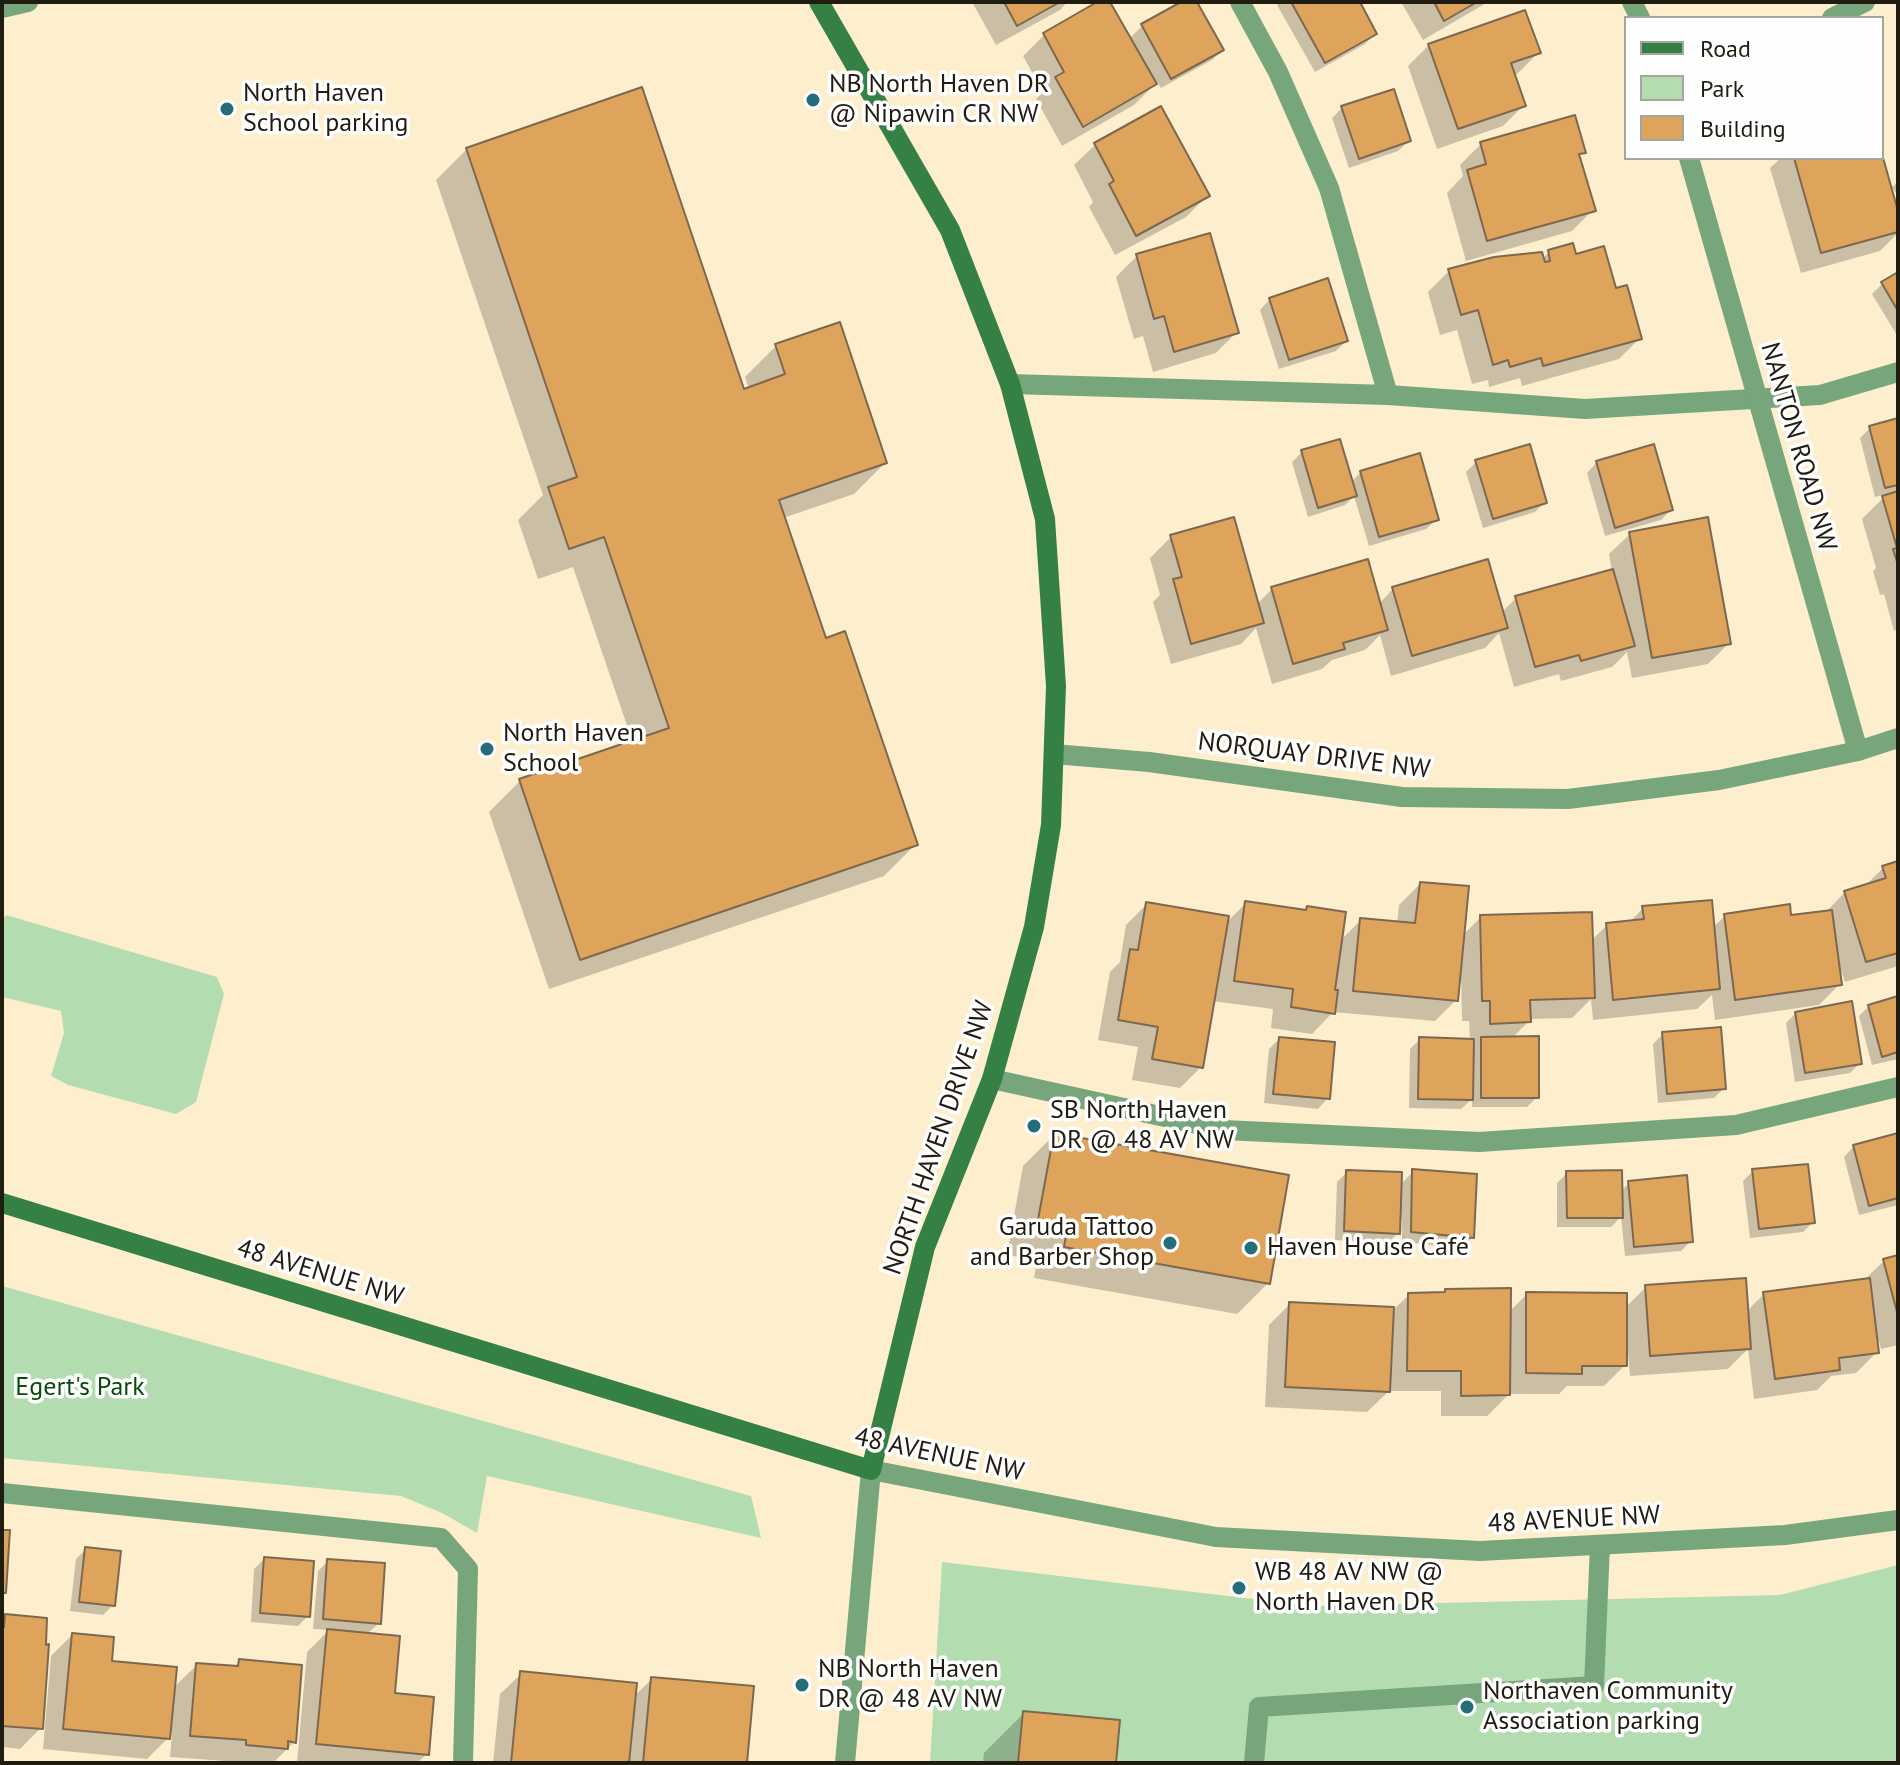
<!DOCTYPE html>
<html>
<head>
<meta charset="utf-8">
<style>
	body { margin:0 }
	#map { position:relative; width:1900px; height:1765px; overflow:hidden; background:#fdefce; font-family:"PT Sans",sans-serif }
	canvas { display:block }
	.frame { position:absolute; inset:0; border:4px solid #211c10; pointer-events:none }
	.legend { position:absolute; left:1624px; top:16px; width:260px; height:144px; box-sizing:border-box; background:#fefefe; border:2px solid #a6a49f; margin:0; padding:10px 14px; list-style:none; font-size:24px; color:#211c10 }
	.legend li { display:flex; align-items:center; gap:16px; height:40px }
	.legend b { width:40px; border:2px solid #a6a49f }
</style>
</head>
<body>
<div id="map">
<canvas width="1900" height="1765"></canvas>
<div class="frame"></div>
<ul class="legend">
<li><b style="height:10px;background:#358044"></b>Road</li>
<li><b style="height:22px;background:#b3ddb0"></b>Park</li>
<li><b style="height:22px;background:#dfa45b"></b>Building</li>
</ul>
</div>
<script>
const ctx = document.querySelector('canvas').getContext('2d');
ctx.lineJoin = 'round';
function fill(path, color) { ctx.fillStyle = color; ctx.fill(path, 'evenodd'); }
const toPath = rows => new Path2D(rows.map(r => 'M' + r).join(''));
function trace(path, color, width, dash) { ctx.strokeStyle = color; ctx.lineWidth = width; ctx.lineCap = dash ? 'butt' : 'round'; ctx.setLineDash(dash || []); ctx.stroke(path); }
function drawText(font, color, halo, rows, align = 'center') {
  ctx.font = font + ' "PT Sans",sans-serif'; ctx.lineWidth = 7; ctx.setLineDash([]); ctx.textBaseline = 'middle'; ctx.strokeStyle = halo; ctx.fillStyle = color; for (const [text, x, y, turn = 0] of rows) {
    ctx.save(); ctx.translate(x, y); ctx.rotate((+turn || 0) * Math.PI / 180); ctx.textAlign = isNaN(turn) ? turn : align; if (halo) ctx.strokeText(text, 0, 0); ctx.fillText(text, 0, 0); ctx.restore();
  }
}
const green = toPath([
	[6,915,217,977,224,994,196,1102,176,1114,68,1085,51,1076,64,1033,61,1011,2,997,2,920],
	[2,1286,751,1496,761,1538,487,1476,477,1533,442,1513,401,1496,2,1458],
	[942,1562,1312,1606,1780,1595,1898,1565,1898,1763,930,1763]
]);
const shadow = toPath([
	[972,2,1067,2,1060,10,996,45],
	[1101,2,1108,2,1129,39,1142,26,1185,2,1195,2,1222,50,1212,60,1161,88,1157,82,1134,105,1062,146,1036,99,1043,92,1023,56,1044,35],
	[1280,2,1357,2,1375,34,1365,44,1315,72,1277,5],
	[1401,2,1488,2,1423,40],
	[1429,45,1538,53,1517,74,1513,75,1524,105,1503,126,1437,149,1408,66],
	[1342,108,1409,141,1398,151,1349,168,1332,118],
	[1160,109,1207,196,1186,217,1115,255,1089,207,1093,202,1074,165,1095,145],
	[1481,144,1583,152,1578,157,1593,210,1572,231,1466,261,1447,193,1463,176,1460,165],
	[467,149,743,391,749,389,745,377,776,346,885,463,854,494,783,518,824,640,915,845,884,876,549,989,489,812,520,781,633,743,573,567,538,579,518,520,543,495,436,180],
	[1781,158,1881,158,1898,218,1898,233,1880,251,1801,273,1770,168],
	[1898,182,1898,196,1892,187],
	[1549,252,1575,257,1640,338,1619,359,1522,386,1520,378,1489,387,1488,380,1472,384,1457,330,1440,335,1428,292,1449,271,1542,259],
	[1137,256,1237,332,1216,353,1153,372,1143,336,1134,339,1116,277],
	[1898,274,1898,337,1872,294,1882,284],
	[1270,299,1346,341,1336,351,1279,369,1260,310],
	[1898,420,1898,629,1894,631,1884,594,1880,595,1873,571,1876,568,1862,519,1887,494,1875,497,1860,438,1870,428],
	[1302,452,1351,482,1361,472,1437,519,1426,529,1369,546,1354,496,1345,505,1308,517,1292,462],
	[1476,462,1545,502,1535,512,1483,528,1466,472],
	[1597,462,1671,510,1661,520,1605,536,1587,473],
	[1630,534,1729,643,1708,664,1632,678,1627,652,1612,667,1561,681,1559,674,1514,687,1499,633,1485,648,1391,676,1380,635,1365,650,1332,660,1322,669,1272,684,1256,628,1241,644,1171,664,1153,602,1160,595,1150,558,1171,537,1257,604,1272,589,1379,604,1393,589,1501,613,1516,598,1612,571,1609,554],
	[1898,863,1898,966,1845,982,1840,967,1838,967,1840,984,1819,1005,1715,1020,1712,995,1697,1009,1593,1020,1591,999,1572,1018,1528,1019,1528,1022,1512,1038,1537,1097,1527,1107,1472,1107,1472,1099,1461,1109,1409,1108,1410,1049,1420,1039,1470,1040,1469,1021,1462,1021,1461,974,1458,973,1456,1000,1435,1021,1333,1012,1312,1034,1271,1028,1273,1009,1212,1001,1201,1067,1180,1088,1132,1080,1138,1047,1098,1040,1110,972,1120,962,1126,925,1147,904,1225,924,1246,903,1304,912,1308,908,1340,941,1361,920,1397,924,1399,905,1420,884,1462,936,1481,917,1591,941,1607,925,1629,923,1643,908,1712,928,1725,916,1789,918,1825,913,1845,892,1864,887,1883,868],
	[1898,998,1898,1059,1872,1065,1859,1016,1869,1006],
	[1796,1013,1860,1063,1850,1073,1795,1082,1786,1023],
	[1663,1034,1724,1088,1714,1098,1658,1103,1653,1044],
	[1279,1039,1328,1098,1318,1109,1264,1103,1269,1049],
	[1054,1135,1268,1283,1237,1314,1034,1278,1037,1260,1007,1255,1023,1166],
	[1898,1135,1898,1205,1859,1215,1844,1157,1854,1146],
	[1753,1171,1813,1222,1803,1232,1750,1238,1743,1181],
	[1347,1172,1400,1185,1413,1172,1472,1238,1462,1248,1402,1242,1402,1218,1398,1218,1398,1233,1388,1243,1335,1240,1337,1182],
	[1567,1173,1621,1191,1629,1183,1691,1241,1681,1251,1625,1256,1621,1217,1611,1227,1557,1227,1557,1183],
	[1898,1257,1898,1345,1881,1349,1879,1341,1876,1342,1877,1352,1856,1373,1831,1376,1817,1390,1754,1399,1748,1349,1728,1369,1630,1376,1628,1351,1625,1351,1625,1365,1604,1386,1567,1386,1559,1394,1509,1394,1487,1416,1441,1416,1441,1391,1389,1391,1367,1412,1265,1407,1269,1325,1290,1304,1394,1309,1409,1295,1443,1294,1446,1291,1509,1312,1527,1294,1625,1308,1646,1287,1746,1312,1764,1294,1863,1281,1884,1261],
	[86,1549,113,1605,103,1615,70,1611,76,1559],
	[264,1559,308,1616,298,1626,251,1622,254,1569],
	[328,1561,379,1623,367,1634,392,1695,427,1754,417,1763,297,1763,307,1652,329,1630,313,1629,318,1571],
	[6,1616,41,1728,20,1749,2,1747,2,1620],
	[72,1635,109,1662,172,1689,197,1665,233,1668,240,1661,294,1742,273,1763,226,1763,226,1761,170,1757,172,1734,147,1759,43,1749,51,1656],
	[521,1674,633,1697,652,1679,745,1763,493,1763,500,1694],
	[1024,1713,1114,1763,983,1763,984,1753]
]);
const building = toPath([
	[1004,2,1060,2,1017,26,1004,2],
	[1097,2,1110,2,1157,84,1083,127,1055,77,1064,72,1043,33,1097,2],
	[1181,2,1197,2,1224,50,1171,79,1141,24,1181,2],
	[1291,2,1360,2,1377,34,1325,63,1291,2],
	[1434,2,1477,2,1444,21,1434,2],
	[1525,10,1541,53,1511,63,1526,106,1458,129,1428,44,1525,10],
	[642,87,744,389,785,374,775,344,840,322,887,463,779,500,826,638,845,631,918,845,580,960,519,779,669,728,604,537,569,549,548,487,577,477,466,148,642,87],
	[1394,89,1411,141,1359,159,1341,106,1394,89],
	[1161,106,1210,196,1136,236,1109,184,1114,181,1094,143,1161,106],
	[1575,115,1586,153,1579,154,1596,211,1487,241,1467,170,1486,164,1480,142,1575,115],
	[1882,154,1898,211,1898,232,1821,253,1794,158,1882,158,1882,154],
	[1210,233,1239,333,1174,352,1164,316,1154,319,1136,254,1210,233],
	[1573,243,1576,254,1604,246,1616,288,1627,285,1642,339,1543,366,1541,358,1510,367,1508,360,1493,365,1478,310,1461,315,1448,269,1494,257,1542,252,1545,262,1550,261,1548,250,1573,243],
	[1898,272,1898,311,1881,282,1898,272],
	[1328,278,1348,341,1289,360,1269,298,1328,278],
	[1898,418,1898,485,1885,488,1869,426,1898,418],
	[1340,439,1357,496,1318,508,1301,450,1340,439],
	[1530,444,1547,503,1493,519,1475,460,1530,444],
	[1654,444,1673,510,1615,528,1596,461,1654,444],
	[1420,453,1439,520,1379,537,1360,471,1420,453],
	[1898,491,1898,565,1893,549,1897,548,1882,496,1898,491],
	[1234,517,1264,623,1191,644,1173,579,1182,577,1170,535,1234,517],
	[1708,517,1731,644,1652,658,1629,532,1708,517],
	[1368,559,1388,630,1343,643,1345,649,1293,664,1271,587,1368,559],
	[1488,559,1508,628,1412,656,1392,587,1488,559],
	[1613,569,1635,646,1581,661,1579,655,1535,667,1515,596,1613,569],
	[1898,861,1898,953,1866,962,1844,891,1886,878,1882,866,1898,861],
	[1420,882,1469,886,1458,1001,1353,991,1360,918,1415,923,1420,882],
	[1712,900,1720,989,1613,1000,1606,923,1644,919,1642,906,1712,900],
	[1245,901,1306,910,1307,906,1346,912,1335,990,1338,990,1335,1014,1291,1007,1293,989,1234,981,1245,901],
	[1146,902,1229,916,1203,1068,1152,1059,1158,1027,1118,1020,1130,949,1138,950,1146,902],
	[1790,904,1791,915,1832,910,1842,985,1735,1000,1724,914,1790,904],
	[1592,912,1595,998,1530,1000,1531,1022,1490,1024,1490,1001,1482,1001,1480,915,1592,912],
	[1898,996,1898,1052,1882,1057,1868,1005,1898,996],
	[1852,1001,1862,1064,1805,1073,1795,1012,1852,1001],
	[1721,1027,1726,1089,1667,1094,1662,1032,1721,1027],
	[1539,1036,1539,1098,1481,1098,1481,1037,1539,1036],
	[1279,1037,1335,1042,1330,1099,1273,1094,1279,1037],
	[1419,1037,1474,1039,1473,1100,1418,1099,1419,1037],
	[1054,1133,1289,1175,1270,1284,1064,1247,1067,1230,1037,1225,1054,1133],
	[1898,1133,1898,1198,1869,1206,1853,1145,1898,1133],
	[1808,1164,1815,1223,1759,1229,1752,1169,1808,1164],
	[1412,1169,1477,1174,1474,1238,1411,1232,1412,1169],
	[1346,1170,1402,1172,1400,1234,1344,1231,1346,1170],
	[1622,1170,1623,1218,1567,1218,1566,1171,1622,1170],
	[1687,1175,1693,1242,1634,1247,1628,1181,1687,1175],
	[1898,1255,1898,1316,1883,1259,1898,1255],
	[1746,1278,1751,1349,1650,1356,1645,1285,1746,1278],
	[1870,1278,1879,1353,1839,1358,1840,1370,1775,1379,1763,1292,1870,1278],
	[1511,1288,1510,1395,1461,1396,1461,1371,1407,1371,1408,1293,1445,1292,1445,1289,1511,1288],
	[1526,1292,1627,1293,1627,1366,1582,1366,1582,1374,1526,1373,1526,1292],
	[1289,1302,1394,1307,1390,1392,1285,1387,1289,1302],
	[2,1530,10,1530,6,1593,2,1593,2,1530],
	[85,1547,121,1551,115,1606,79,1602,85,1547],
	[264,1557,314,1561,310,1617,260,1613,264,1557],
	[327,1559,385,1563,381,1624,323,1619,327,1559],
	[5,1614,47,1618,46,1645,49,1644,43,1729,2,1726,2,1626,4,1627,5,1614],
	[327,1629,400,1636,395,1693,434,1697,429,1755,316,1744,327,1629],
	[72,1633,114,1637,112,1661,177,1667,170,1739,63,1729,72,1633],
	[239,1659,302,1665,296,1743,288,1741,288,1749,246,1745,246,1740,190,1736,196,1663,238,1666,239,1659],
	[520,1671,637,1683,629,1763,511,1763,520,1671],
	[651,1677,754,1686,747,1763,643,1763,651,1677],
	[1023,1711,1120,1720,1116,1763,1018,1763,1023,1711]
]);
const lane = toPath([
	[1240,2,1278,72,1329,188,1388,395],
	[2,8,28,2],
	[1010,384,1388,395,1585,409,1820,395,1898,372],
	[992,1079,1224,1130,1479,1142,1736,1125,1898,1087],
	[2,1493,441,1538,468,1569,463,1763],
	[1254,1763,1259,1707,1594,1686,1600,1545]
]);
const street = toPath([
	[1632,2,1640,18],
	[1832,18,1865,2],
	[1689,158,1858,751],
	[1054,754,1149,762,1402,797,1568,799,1719,780,1858,751,1898,738],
	[845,1763,871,1470,1216,1537,1480,1551,1785,1535,1898,1520]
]);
const secondary = toPath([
	[2,1203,871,1470,925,1247,992,1079,1034,927,1051,825,1056,686,1045,519,1010,384,950,230,819,2]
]);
const markers = [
	[813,100,8,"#256e79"],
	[227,109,8,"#256e79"],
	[487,749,8,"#256e79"],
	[1034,1126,8,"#256e79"],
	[1170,1243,8,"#256e79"],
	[1251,1248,8,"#256e79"],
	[1239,1588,8,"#256e79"],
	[802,1685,8,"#256e79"],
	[1467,1707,8,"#256e79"]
];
const poiNames = [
	["NB North Haven DR",829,85],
	["@ Nipawin CR NW",829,115],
	["North Haven",243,94],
	["School parking",243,124],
	["North Haven",503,734],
	["School",503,764],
	["SB North Haven",1050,1111],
	["DR @ 48 AV NW",1050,1141],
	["Garuda Tattoo",1154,1228,"right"],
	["and Barber Shop",1154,1258,"right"],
	["Haven House Café",1267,1248],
	["WB 48 AV NW @",1255,1573],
	["North Haven DR",1255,1603],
	["NB North Haven",818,1670],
	["DR @ 48 AV NW",818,1700],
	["Northaven Community",1483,1692],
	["Association parking",1483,1722]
];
const streetNames = [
	["NANTON ROAD NW",1798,447,74],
	["NORQUAY DRIVE NW",1314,756,7],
	["NORTH HAVEN DRIVE NW",939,1138,-71],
	["48 AVENUE NW",320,1273,17],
	["48 AVENUE NW",939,1455,12],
	["48 AVENUE NW",1574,1520,-3]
];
const parkNames = [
	["Egert's Park",80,1388]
];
fill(green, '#b3ddb0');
fill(shadow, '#0003');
fill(building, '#dfa45b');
trace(building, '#7d684f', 2);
trace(lane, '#77a67d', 20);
trace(street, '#77a67d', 20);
trace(secondary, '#358044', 20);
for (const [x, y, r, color] of markers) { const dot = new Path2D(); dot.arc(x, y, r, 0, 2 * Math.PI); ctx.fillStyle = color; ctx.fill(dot); trace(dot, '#fefefe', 3); }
drawText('26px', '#211c10', '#fefefe', poiNames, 'left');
drawText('26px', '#211c10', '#fefefe', streetNames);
drawText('26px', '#064c0b', '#fefefe', parkNames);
</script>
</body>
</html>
